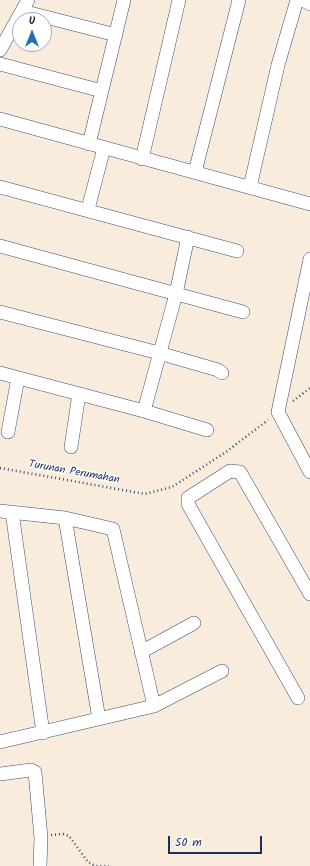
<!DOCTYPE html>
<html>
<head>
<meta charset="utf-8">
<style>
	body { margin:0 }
	#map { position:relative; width:310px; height:866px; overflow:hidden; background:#f9ecdc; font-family:Kalam,sans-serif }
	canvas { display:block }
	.north { position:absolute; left:12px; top:12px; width:40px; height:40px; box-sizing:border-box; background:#fff; border:1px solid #a4acbf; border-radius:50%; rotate:0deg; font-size:11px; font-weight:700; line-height:16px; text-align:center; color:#1b2f5e }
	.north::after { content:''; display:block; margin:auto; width:14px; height:18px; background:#1f6fb2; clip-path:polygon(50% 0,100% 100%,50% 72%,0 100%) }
	.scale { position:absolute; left:168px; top:836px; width:94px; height:18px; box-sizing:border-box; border:2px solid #1b2f5e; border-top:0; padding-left:5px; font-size:12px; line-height:14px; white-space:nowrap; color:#1b2f5e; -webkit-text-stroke:3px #fff; paint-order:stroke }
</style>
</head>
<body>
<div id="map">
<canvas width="310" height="866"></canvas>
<div class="north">U</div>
<div class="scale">50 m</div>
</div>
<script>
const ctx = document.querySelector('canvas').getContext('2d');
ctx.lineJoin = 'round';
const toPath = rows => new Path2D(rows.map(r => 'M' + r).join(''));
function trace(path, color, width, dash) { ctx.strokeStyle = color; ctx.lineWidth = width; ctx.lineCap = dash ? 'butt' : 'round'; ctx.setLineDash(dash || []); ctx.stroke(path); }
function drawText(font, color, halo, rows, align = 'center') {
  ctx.font = font + ' Kalam,sans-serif'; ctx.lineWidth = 3; ctx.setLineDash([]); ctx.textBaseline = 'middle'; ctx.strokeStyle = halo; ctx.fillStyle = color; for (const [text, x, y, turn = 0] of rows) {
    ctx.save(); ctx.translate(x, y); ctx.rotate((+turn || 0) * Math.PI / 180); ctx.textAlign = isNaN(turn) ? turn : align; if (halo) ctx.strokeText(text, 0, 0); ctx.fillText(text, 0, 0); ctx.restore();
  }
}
const path = toPath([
	[293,401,310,388],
	[0,468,145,494,172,487,226,452,268,420],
	[51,835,63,834,69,836,88,862,95,866,109,866]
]);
const minor = toPath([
	[303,0,310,4],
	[22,11,116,35],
	[0,50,28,0],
	[0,64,102,91],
	[0,119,310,204],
	[89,144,124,0],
	[142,159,179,0],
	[195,172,239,0],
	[0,187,237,251],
	[250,187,278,65,297,0],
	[88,209,104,148],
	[0,246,243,312],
	[310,259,278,412,310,472],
	[0,312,159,353,218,370,222,373],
	[0,373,144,411,207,430],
	[144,411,176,294,188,237],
	[8,432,18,378],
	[71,447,79,394],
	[0,511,65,518,113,529,154,706,0,742],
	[12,512,43,733],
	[65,518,99,719],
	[141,652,194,623],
	[298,698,188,504,188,498,230,471,240,472,310,594],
	[154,706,222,671],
	[0,774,31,770,35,772,41,838,40,866]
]);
const streetNames = [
	["Turunan Perumahan",74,473,10]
];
trace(minor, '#3c4b71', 14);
trace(path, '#3c4b71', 2.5, [1, 3]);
trace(minor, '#fff', 13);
drawText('11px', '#1b2f5e', '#fff', streetNames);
</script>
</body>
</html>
